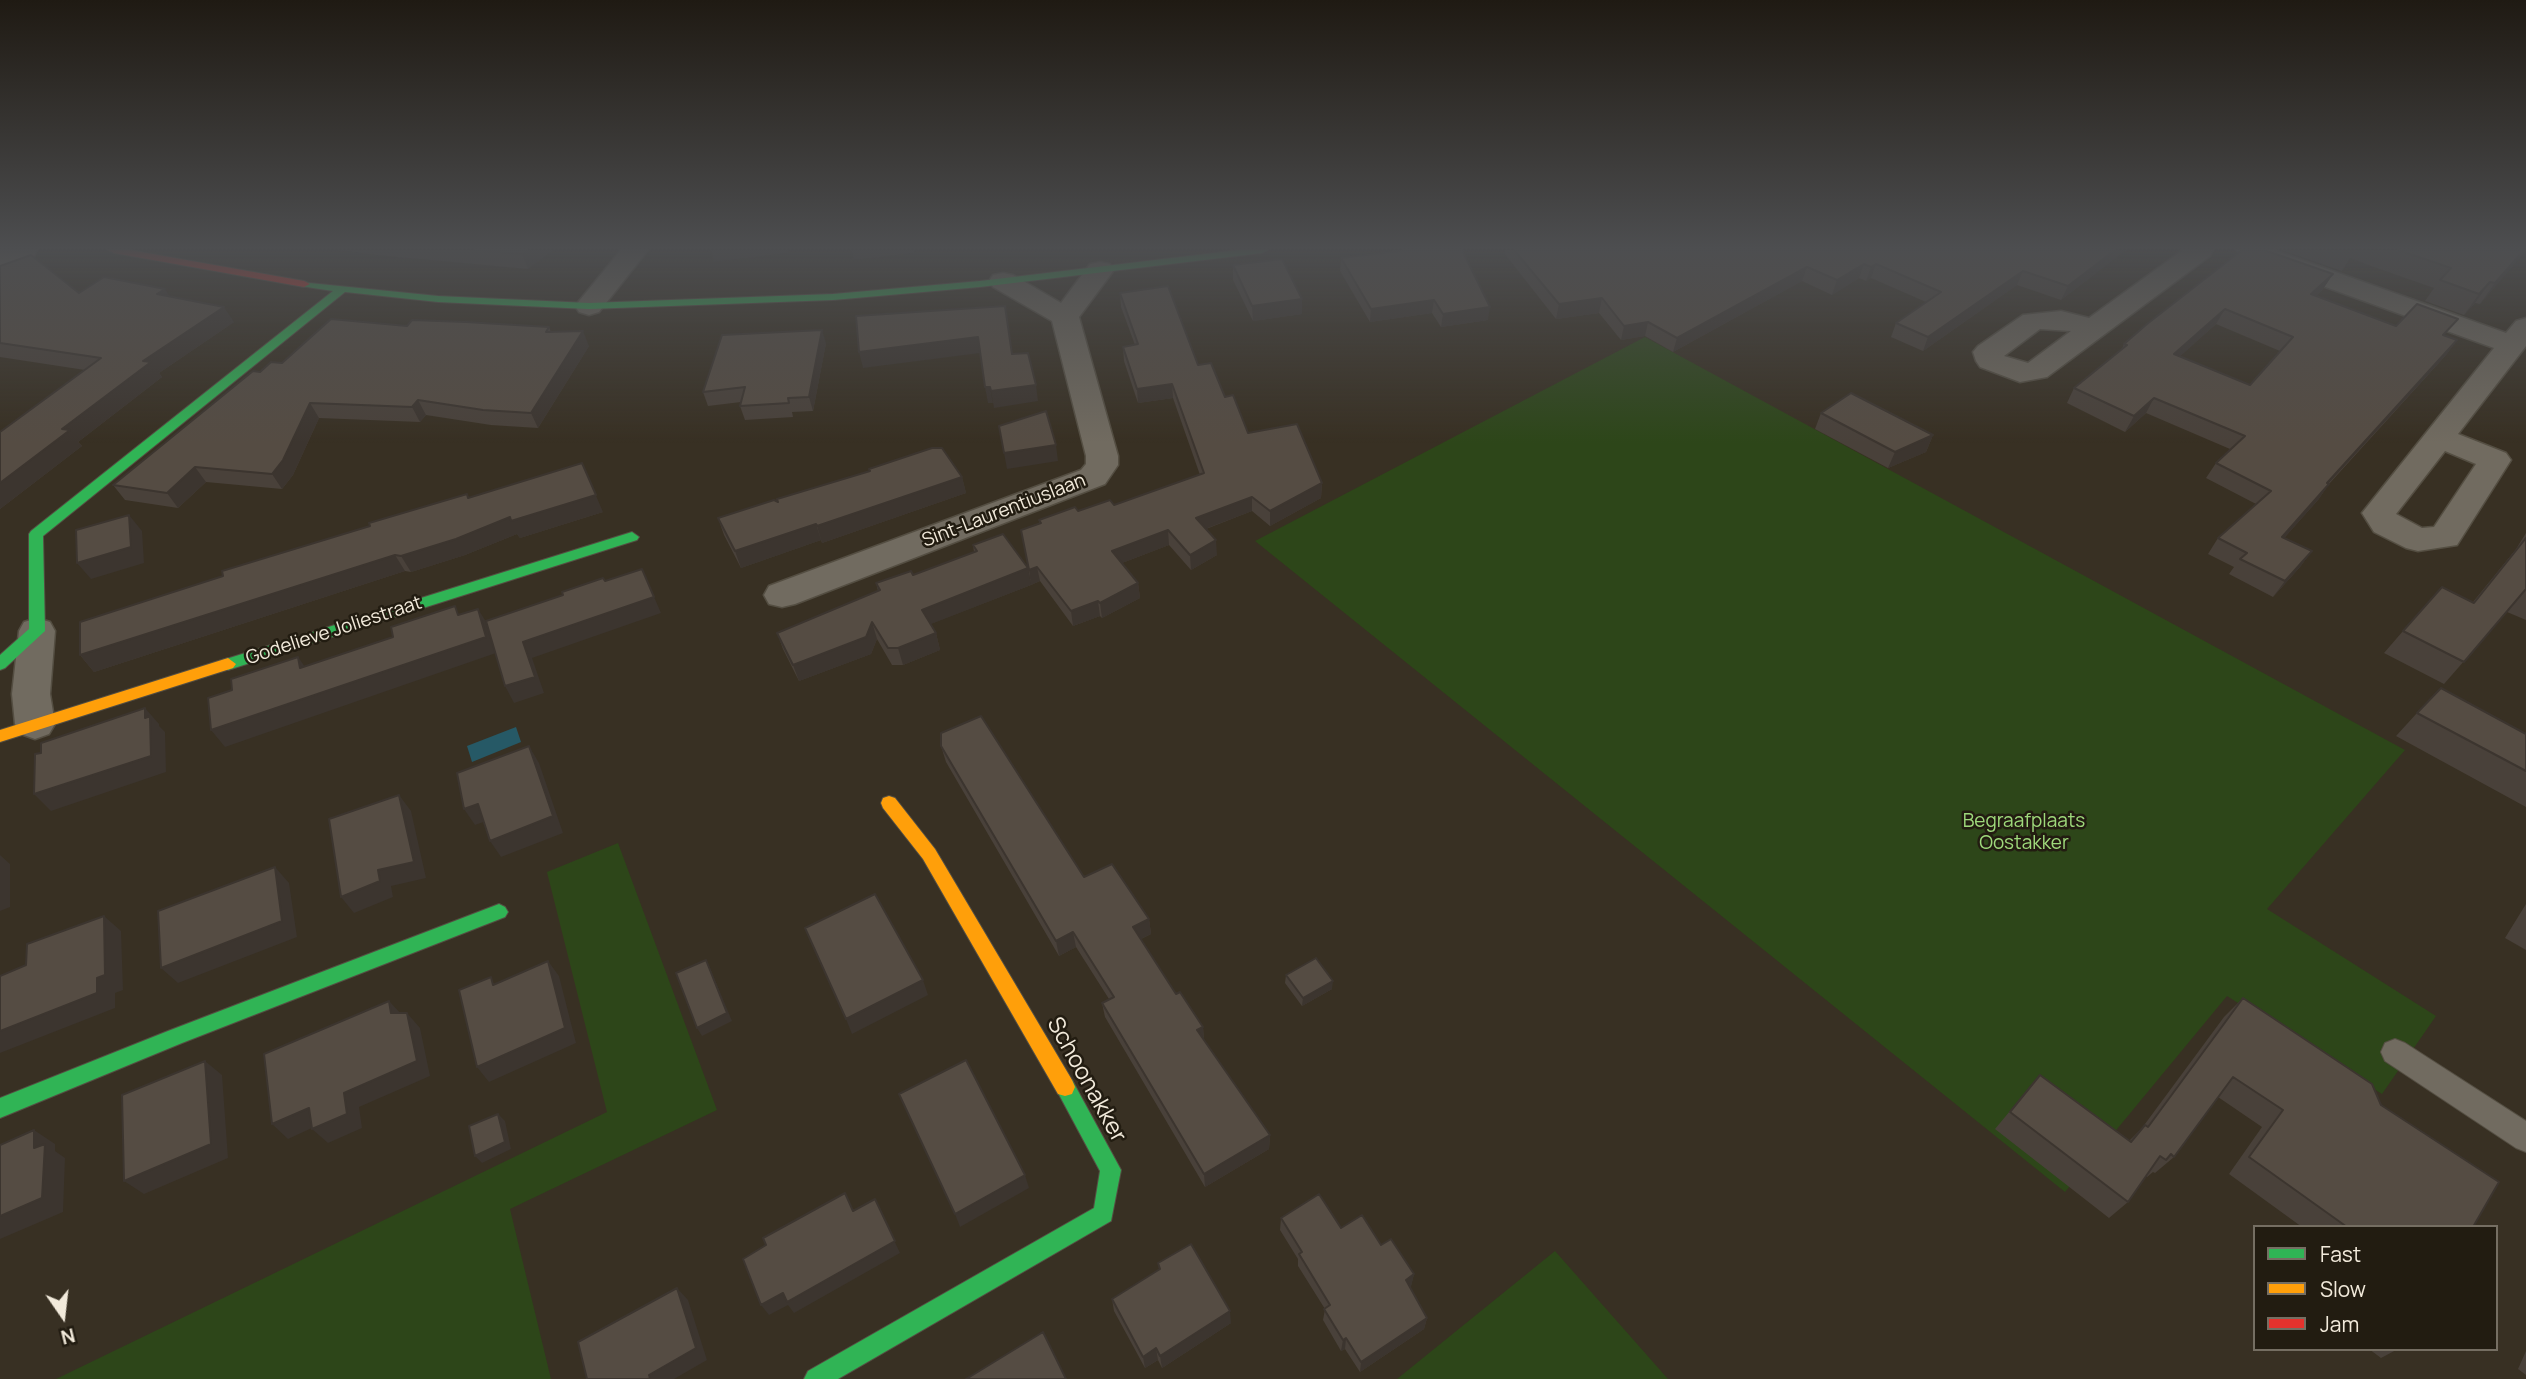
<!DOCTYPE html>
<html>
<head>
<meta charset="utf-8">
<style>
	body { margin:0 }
	#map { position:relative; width:2526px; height:1379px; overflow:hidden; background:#383023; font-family:Manrope,sans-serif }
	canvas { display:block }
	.legend { position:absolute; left:2253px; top:1225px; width:245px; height:126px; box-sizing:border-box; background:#221c11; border:2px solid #756e62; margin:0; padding:9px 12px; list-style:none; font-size:21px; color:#f2eadb }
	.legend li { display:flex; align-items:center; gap:14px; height:35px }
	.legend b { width:35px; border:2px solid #756e62 }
	.north { position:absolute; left:28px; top:1281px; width:70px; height:70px; -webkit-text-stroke:5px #221c11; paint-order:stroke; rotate:166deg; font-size:19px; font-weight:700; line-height:28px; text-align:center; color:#f2eadb }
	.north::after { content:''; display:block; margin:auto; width:24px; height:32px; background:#f2eadb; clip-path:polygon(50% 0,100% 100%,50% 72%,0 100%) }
</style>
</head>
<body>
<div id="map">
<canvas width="2526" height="1379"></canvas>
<ul class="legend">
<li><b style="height:9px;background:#30b455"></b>Fast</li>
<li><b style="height:9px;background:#ff9f0a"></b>Slow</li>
<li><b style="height:9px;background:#e5322d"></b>Jam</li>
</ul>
<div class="north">N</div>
</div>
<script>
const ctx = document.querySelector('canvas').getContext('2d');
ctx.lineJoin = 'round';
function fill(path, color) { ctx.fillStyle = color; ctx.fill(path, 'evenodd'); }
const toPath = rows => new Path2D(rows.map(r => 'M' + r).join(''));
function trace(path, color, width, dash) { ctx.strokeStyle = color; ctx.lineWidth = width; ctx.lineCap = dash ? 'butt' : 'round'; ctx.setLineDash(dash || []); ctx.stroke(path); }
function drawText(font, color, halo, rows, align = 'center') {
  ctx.font = font + ' Manrope,sans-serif'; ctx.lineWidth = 5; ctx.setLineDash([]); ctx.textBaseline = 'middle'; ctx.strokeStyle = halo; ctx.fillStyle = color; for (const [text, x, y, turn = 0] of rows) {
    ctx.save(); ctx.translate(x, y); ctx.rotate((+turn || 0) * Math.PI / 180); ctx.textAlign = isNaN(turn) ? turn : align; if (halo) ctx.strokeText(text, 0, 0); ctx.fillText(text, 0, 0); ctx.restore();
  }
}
const green = toPath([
	[1645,337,2405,750,2267,909,2436,1016,2382,1094,2227,996,2065,1192,1255,541],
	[618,843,717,1110,510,1209,551,1379,56,1379,607,1112,547,872],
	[1555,1251,1668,1379,1397,1379]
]);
const water = toPath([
	[516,727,521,742,472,762,467,746]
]);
const lane = toPath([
	[2395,1039,2405,1043,2526,1121,2526,1152,2516,1148,2385,1061,2381,1052,2385,1043,2395,1039]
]);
const street = toPath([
	[0,250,37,250,34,256,0,266,0,250],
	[621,250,648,250,599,312,589,315,579,312,575,306,621,250],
	[2183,250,2213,250,2210,256,2047,377,2020,382,1980,367,1976,361,1973,352,1978,346,2023,315,2061,311,2089,318,2183,250],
	[2040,329,2071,331,2028,363,2004,356,2040,329],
	[2237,250,2274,250,2506,333,2516,321,2526,318,2526,346,2458,434,2506,453,2511,460,2457,545,2418,551,2406,548,2374,532,2362,513,2494,348,2240,256,2237,250],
	[2445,451,2476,464,2434,527,2422,528,2396,514,2445,451],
	[1100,262,1110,264,1114,270,1079,317,1118,456,1118,465,1105,484,795,604,782,607,769,604,764,595,769,586,1081,470,1086,464,1086,456,1052,321,993,287,989,281,993,275,1003,273,1013,275,1061,303,1090,264,1100,262],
	[37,618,50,622,55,631,50,694,55,724,49,734,35,739,21,734,15,724,12,694,19,631,24,622,37,618]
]);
const fast = toPath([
	[1238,250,1268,250,1262,253,980,287,833,300,589,309,438,302,345,292,43,536,45,631,5,668,0,670,0,655,29,629,29,534,31,531,333,291,300,286,300,282,438,296,589,303,833,294,980,281,1238,250],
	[632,532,639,537,637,540,228,670,220,664,223,660,632,532],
	[499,904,505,907,508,912,505,917,182,1043,0,1118,0,1098,168,1031,499,904],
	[1065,1078,1072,1080,1121,1170,1111,1221,838,1379,804,1379,808,1371,1094,1208,1100,1171,1055,1087,1058,1080,1065,1078]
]);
const slow = toPath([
	[228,658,236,664,233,668,0,742,0,730,228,658],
	[889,796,895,798,935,849,1072,1080,1075,1087,1072,1094,1065,1096,1058,1094,923,859,883,808,881,803,883,798,889,796]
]);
const jam = toPath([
	[108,250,130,250,304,281,310,284,304,287,114,253,108,250]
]);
const wall = toPath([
	[338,250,553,250,528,269,376,255],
	[1505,250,2126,250,2061,300,2017,285,1923,351,1891,337,1896,323,1926,302,1871,278,1866,281,1859,278,1832,295,1802,281,1673,352,1645,336,1621,340,1599,313,1556,319,1504,253],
	[2242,250,2333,274,2323,289,2316,296,2396,326,2445,336,2457,340,2446,355,2329,484,2318,500,2284,538,2312,551,2300,567,2273,597,2229,574,2234,567,2208,554,2218,538,2256,504,2206,478,2216,463,2230,449,2146,413,2125,432,2067,403,2074,388,2122,349,2124,344],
	[2216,324,2280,351,2250,385,2180,356],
	[2281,250,2526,250,2480,304,2475,303,2464,315,2425,301,2434,288,2371,266,2350,258,2342,271],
	[1341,258,1488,320,1441,327,1432,313,1370,322,1340,271],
	[1233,265,1302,299,1302,314,1253,321,1233,280],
	[0,266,79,293,170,296,234,322,159,373,162,377,78,442,82,446,0,509,0,432,85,370,0,357],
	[1120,293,1198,365,1225,397,1248,433,1322,483,1321,498,1270,526,1252,511,1206,529,1217,555,1191,570,1169,545,1122,563,1138,583,1140,598,1102,618,1100,616,1073,626,1040,581,1031,585,1021,530,1039,523,1039,520,1078,511,1114,505,1200,475,1173,398,1138,403,1124,361,1123,347,1135,345,1121,307],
	[407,326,549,327,551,332,589,346,538,428,491,425,426,415,420,422,319,418,293,475,282,489,206,482,178,508,125,500,113,485,260,372,282,363],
	[826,343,813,411,792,412,793,417,745,420,740,406,741,402,708,406,703,392],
	[1821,413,1933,435,1926,452,1888,468,1815,429],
	[962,477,966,493,822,543,821,540,741,568,724,535,718,518,778,502],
	[469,498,603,512,520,538,517,534,465,555,411,572,405,571,94,672,80,655,223,576],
	[2526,533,2526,620,2507,612,2444,684,2384,653,2403,631,2473,602,2516,549],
	[973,545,1031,585,930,624,936,633,940,650,903,665,892,665,877,639,871,654,799,681,783,649,777,633,878,591,876,583,913,575,974,552],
	[2417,713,2526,734,2526,807,2396,736],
	[941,746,1084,877,1149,919,1151,934,1141,939,1176,994,1203,1027,1204,1040,1270,1135,1269,1149,1205,1187,1105,1017,1102,1003,1109,999,1076,947,1059,956,946,762],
	[2526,904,2526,950,2505,938],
	[1286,975,1332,989,1302,1006,1285,983],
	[2243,998,2381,1105,2473,1227,2302,1227,2229,1174,2262,1127,2218,1097,2174,1157,2155,1173,2153,1172,2147,1177,2146,1176,2128,1202,2109,1218,1995,1129,2040,1075,2129,1141,2142,1128,2224,1017],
	[1281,1218,1341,1228,1381,1245,1414,1274,1411,1286,1410,1287,1427,1318,1424,1329,1360,1372,1345,1349,1341,1351,1323,1320,1325,1309,1298,1266,1298,1259,1280,1230],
	[1158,1263,1231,1323,1162,1368,1158,1360,1145,1368,1114,1311,1112,1299,1159,1269],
	[2369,1349,2398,1349,2381,1358],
	[2526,1351,2526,1375,2518,1369]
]);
const shadedWall = toPath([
	[527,250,553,250,528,269,522,254],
	[711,250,788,250,788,253,714,262],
	[851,250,915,250,914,253,854,260],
	[2115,250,2126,250,2061,300,2068,286],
	[2524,250,2526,250,2526,251,2480,304,2495,283],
	[1864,264,1859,278,1832,295,1837,280],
	[1876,264,1871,278,1866,281,1871,267],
	[1807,267,1802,281,1673,352,1677,338],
	[2023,271,2017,285,1923,351,1928,337],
	[2333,274,2323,289,2302,309,2311,294],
	[2490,282,2475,303,2464,315,2479,294],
	[165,289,175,304,157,294],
	[1602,298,1599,313,1556,319,1559,304],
	[1302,299,1302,314,1253,321,1252,306],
	[1434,300,1432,313,1370,322,1371,309],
	[224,307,234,322,159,373,162,377,78,442,82,446,0,509,0,483,143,361],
	[1490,307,1488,320,1441,327,1443,314],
	[2225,309,2216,324,2166,369,2174,354],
	[1648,322,1645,336,1621,340,1624,326],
	[822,330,826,343,813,411,809,397],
	[583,331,589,346,538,428,531,413],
	[978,337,980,353,863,368,859,352],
	[2457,340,2446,355,2315,498,2327,483],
	[1172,384,1173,398,1138,403,1137,389],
	[1036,385,1038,401,994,408,991,391],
	[985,387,990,387,993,403,988,403],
	[2154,398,2146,413,2125,432,2134,416],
	[418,400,426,415,420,422,412,407],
	[310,403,319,418,293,475,282,489,272,474],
	[1933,435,1926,452,1888,468,1895,452],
	[1056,445,1058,461,1007,469,1004,453],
	[582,463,603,512,520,538,517,534,465,555,411,572,401,556],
	[195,467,206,482,178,508,167,493],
	[962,477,966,493,822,543,817,526],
	[1322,483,1321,498,1270,526,1270,511],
	[2329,484,2318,500,2271,553,2282,537],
	[1252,497,1252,511,1197,532,1196,518],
	[129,515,142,531,144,563,91,579,77,563],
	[816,524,821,540,741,568,735,551],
	[1168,530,1169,545,1114,566,1112,551],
	[1216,540,1217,555,1191,570,1190,555],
	[2312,551,2300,567,2273,597,2285,581],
	[395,555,405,571,94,672,80,655],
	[1037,567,1040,581,1031,585,1029,570],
	[1028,568,1031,585,926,626,922,610],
	[642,569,661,613,532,658,544,693,514,703,505,686,523,642],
	[1138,583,1140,598,1102,618,1100,603],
	[1098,601,1100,616,1073,626,1071,611],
	[478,609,488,625,496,653,225,747,211,730],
	[872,622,877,639,871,654,799,681,793,665],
	[936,633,940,650,903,665,898,648],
	[298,657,310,674,300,668],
	[145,708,159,724,159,726,165,732,166,772,51,811,34,794,145,718],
	[529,746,539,763,563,833,501,857,490,841],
	[399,795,411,811,426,878,391,886,393,897,354,913,341,897],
	[478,804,489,820,475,825,464,809],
	[0,855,10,864,10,907,0,911],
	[275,867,289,883,297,937,178,983,161,968],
	[104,916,121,931,123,990,115,993,115,1008,0,1053,0,1031,97,978],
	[1149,919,1151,934,1135,942,1133,927],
	[1073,932,1076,947,1059,956,1056,941],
	[706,960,710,968,732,1021,702,1036,697,1028],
	[548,961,559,976,576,1043,489,1082,477,1067],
	[923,980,928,995,852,1034,846,1019],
	[1333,981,1332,989,1302,1006,1303,998],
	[389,1001,403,1016,391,1013],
	[407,1013,420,1028,430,1076,359,1107,362,1128,328,1143,312,1129,344,1093],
	[1203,1027,1204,1041,1197,1030],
	[205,1061,222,1075,228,1158,144,1194,124,1181],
	[309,1108,325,1122,288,1139,272,1124],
	[498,1114,505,1121,511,1149,482,1163,475,1156],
	[34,1130,55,1144,55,1151,65,1158,63,1212,0,1239,0,1216,34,1148],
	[1270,1135,1269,1149,1205,1187,1204,1174],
	[1025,1175,1029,1188,960,1227,955,1214],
	[875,1199,900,1253,794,1313,788,1305,769,1315,761,1305],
	[1414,1274,1411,1286,1404,1292,1406,1280],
	[677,1288,688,1300,707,1360,674,1379,648,1379],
	[1230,1311,1231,1323,1162,1368,1160,1356],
	[1427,1318,1424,1329,1360,1372,1361,1362],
	[1346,1338,1345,1349,1341,1351,1343,1340],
	[1156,1348,1158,1360,1145,1368,1143,1357]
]);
const building = toPath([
	[474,250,527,250,522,254,474,250],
	[1408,250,1462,250,1490,307,1443,314,1434,300,1371,309,1341,258,1408,250],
	[1514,250,2115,250,2068,286,2023,271,1928,337,1896,323,1941,292,1876,264,1871,267,1864,264,1837,280,1807,267,1677,338,1648,322,1624,326,1602,298,1559,304,1514,250],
	[2242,250,2264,250,2333,274,2311,294,2396,326,2417,304,2458,319,2443,335,2457,340,2327,483,2329,484,2282,537,2312,551,2285,581,2240,559,2247,553,2218,538,2271,491,2216,463,2245,436,2154,398,2134,416,2074,388,2127,345,2124,344,2147,324,2242,250],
	[2225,309,2293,337,2250,385,2174,354,2225,309],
	[2398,250,2524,250,2495,283,2490,282,2479,294,2440,280,2451,268,2398,250],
	[31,255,79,293,104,277,165,289,157,294,224,307,143,361,151,362,62,429,70,430,0,483,0,432,101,358,0,343,0,266,31,255],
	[1282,259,1302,299,1252,306,1233,265,1282,259],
	[1168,286,1198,365,1211,363,1225,397,1233,395,1248,433,1297,424,1322,483,1270,511,1252,497,1196,518,1216,540,1190,555,1168,530,1112,551,1138,583,1100,603,1098,601,1071,611,1037,567,1029,570,1021,530,1041,523,1039,520,1075,507,1078,511,1110,500,1114,505,1204,473,1172,384,1137,389,1123,347,1138,344,1120,293,1168,286],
	[1005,306,1012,354,1028,353,1036,385,991,391,990,387,985,387,978,337,859,352,856,316,1005,306],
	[331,319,407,326,412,320,466,322,549,327,546,332,583,331,531,413,483,410,418,400,412,407,310,403,283,460,272,474,195,467,167,493,113,485,253,371,260,372,271,362,282,363,331,319],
	[822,330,809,397,788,398,789,403,740,406,745,387,703,392,722,335,822,330],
	[1851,393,1933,435,1895,452,1821,413,1851,393],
	[1046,411,1056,445,1004,453,999,426,1046,411],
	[932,448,942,448,962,477,817,526,816,524,735,551,718,518,774,500,778,502,777,499,870,471,869,469,932,448],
	[582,463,596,495,511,521,510,517,456,539,401,556,395,555,80,655,80,622,223,576,222,571,370,526,369,523,467,494,468,498,582,463],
	[129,515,131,547,77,563,76,530,129,515],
	[1003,534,1028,568,922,610,936,633,898,648,888,648,872,622,866,637,793,665,777,633,880,590,876,583,911,571,913,575,977,551,973,545,1003,534],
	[2526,538,2526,589,2464,662,2403,631,2442,587,2474,603,2526,538],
	[642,569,654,597,523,642,535,677,505,686,486,621,563,595,562,592,603,578,605,581,642,569],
	[455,606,458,615,478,609,486,637,211,730,208,698,232,690,231,679,298,657,300,668,393,637,391,627,455,606],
	[2441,688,2526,734,2526,771,2417,713,2441,688],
	[145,708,145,718,150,716,151,756,34,794,35,754,41,753,41,743,145,708],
	[981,716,1084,877,1112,864,1149,919,1133,927,1176,994,1180,992,1203,1027,1197,1030,1270,1135,1204,1174,1102,1003,1114,997,1073,932,1056,941,941,746,941,733,981,716],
	[529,746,553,816,490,841,478,804,464,809,457,773,529,746],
	[399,795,414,862,378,870,380,881,341,897,329,819,399,795],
	[275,867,282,921,161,968,158,911,275,867],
	[875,894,923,980,846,1019,805,928,875,894],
	[104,916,105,975,97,978,97,993,0,1031,0,976,26,965,27,944,104,916],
	[1316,958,1333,981,1303,998,1286,975,1316,958],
	[706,960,727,1013,697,1028,676,973,706,960],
	[548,961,565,1028,477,1067,459,990,491,977,493,985,548,961],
	[2243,998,2372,1084,2381,1105,2499,1182,2473,1227,2347,1227,2249,1157,2283,1110,2233,1077,2174,1157,2171,1154,2166,1160,2160,1156,2128,1202,2010,1112,2040,1075,2131,1142,2145,1125,2148,1127,2243,998],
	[389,1001,391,1013,407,1013,417,1061,344,1093,347,1114,312,1129,309,1108,272,1124,264,1054,389,1001],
	[966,1060,1025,1175,955,1214,899,1094,966,1060],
	[205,1061,211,1144,124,1181,122,1095,205,1061],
	[498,1114,505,1142,475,1156,469,1126,498,1114],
	[34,1130,34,1148,45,1144,42,1198,0,1216,0,1145,34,1130],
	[845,1193,853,1211,875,1199,895,1241,787,1302,783,1293,761,1305,743,1259,766,1245,763,1238,845,1193],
	[1319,1194,1341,1228,1362,1215,1381,1245,1391,1239,1414,1274,1406,1280,1427,1318,1361,1362,1346,1338,1343,1340,1324,1309,1330,1305,1299,1254,1302,1252,1281,1218,1319,1194],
	[1191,1244,1230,1311,1160,1356,1156,1348,1143,1357,1112,1299,1160,1269,1158,1263,1191,1244],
	[677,1288,696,1348,649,1375,650,1378,648,1379,587,1379,578,1342,677,1288],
	[1043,1332,1066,1379,966,1379,1043,1332]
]);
const streetNames = [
	["Sint-Laurentiuslaan",1004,511,-21],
	["Godelieve Joliestraat",334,631,-18]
];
const parkNames = [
	["Begraafplaats",2024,822],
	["Oostakker",2024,844]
];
const nearStreetnames = [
	["Schoonakker",1086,1080,61]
];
fill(green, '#2d4619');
fill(water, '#265966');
trace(lane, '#544e42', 2);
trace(street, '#544e42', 3);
trace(fast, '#544e42', 2);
trace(slow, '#544e42', 2);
trace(jam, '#544e42', 2);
fill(lane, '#716b60');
fill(street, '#716b60');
fill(fast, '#30b455');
fill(slow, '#ff9f0a');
fill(jam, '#e5322d');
fill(wall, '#49413a');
fill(shadedWall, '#3c352f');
fill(building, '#554c43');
trace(building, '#3c352f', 2);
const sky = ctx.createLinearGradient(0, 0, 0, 443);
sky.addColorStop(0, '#1f1a13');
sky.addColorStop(0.56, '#4d4e50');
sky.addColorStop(1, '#4d4e5000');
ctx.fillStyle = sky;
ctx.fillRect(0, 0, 2526, 443);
drawText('19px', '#f2eadb', '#221c11', streetNames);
drawText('19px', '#9ed97b', '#221c11', parkNames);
drawText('23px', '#f2eadb', '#221c11', nearStreetnames);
</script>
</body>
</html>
